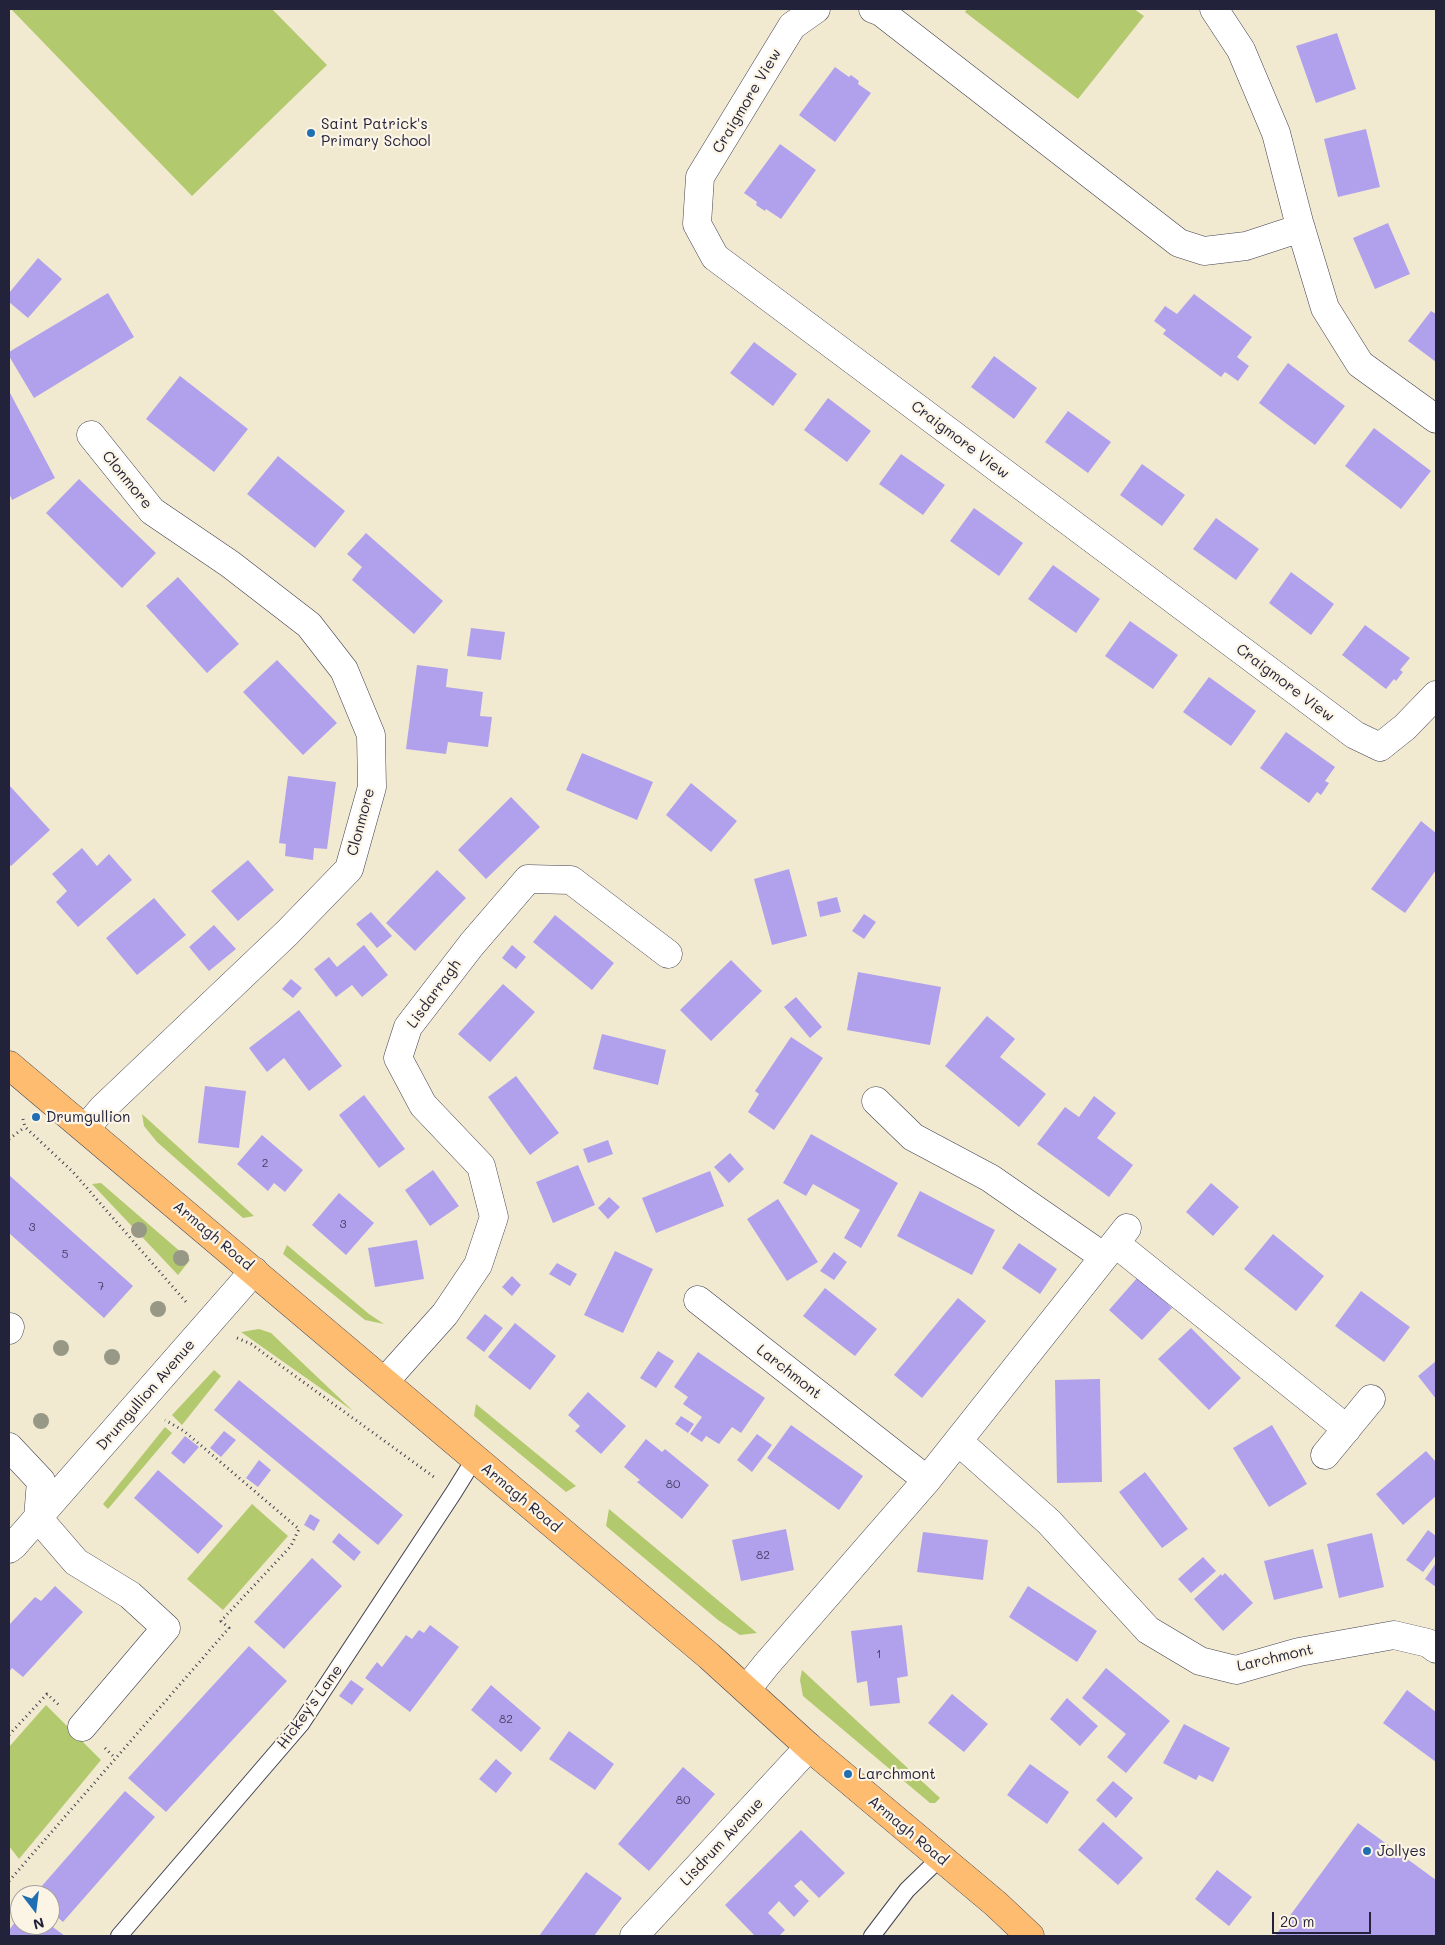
<!DOCTYPE html>
<html>
<head>
<meta charset="utf-8">
<style>
	body { margin:0 }
	#map { position:relative; width:1445px; height:1945px; overflow:hidden; background:#f1ead0; font-family:Mali,sans-serif }
	canvas { display:block }
	.frame { position:absolute; inset:0; border:10px solid #22223b; pointer-events:none }
	.north { position:absolute; left:10px; top:1885px; width:50px; height:50px; box-sizing:border-box; background:#fcf5e5; border:1px solid #a5a1a1; border-radius:50%; rotate:165deg; font-size:14px; font-weight:700; line-height:20px; text-align:center; color:#22223b }
	.north::after { content:''; display:block; margin:auto; width:18px; height:22px; background:#1f6fb2; clip-path:polygon(50% 0,100% 100%,50% 72%,0 100%) }
	.scale { position:absolute; left:1272px; top:1912px; width:99px; height:22px; box-sizing:border-box; border:2px solid #22223b; border-top:0; padding-left:6px; font-size:15px; line-height:18px; white-space:nowrap; color:#22223b; -webkit-text-stroke:4px #fcf5e5; paint-order:stroke }
</style>
</head>
<body>
<div id="map">
<canvas width="1445" height="1945"></canvas>
<div class="frame"></div>
<div class="north">N</div>
<div class="scale">20 m</div>
</div>
<script>
const ctx = document.querySelector('canvas').getContext('2d');
ctx.lineJoin = 'round';
function fill(path, color) { ctx.fillStyle = color; ctx.fill(path, 'evenodd'); }
const toPath = rows => new Path2D(rows.map(r => 'M' + r).join(''));
function trace(path, color, width, dash) { ctx.strokeStyle = color; ctx.lineWidth = width; ctx.lineCap = dash ? 'butt' : 'round'; ctx.setLineDash(dash || []); ctx.stroke(path); }
function drawText(font, color, halo, rows, align = 'center') {
  ctx.font = font + ' Mali,sans-serif'; ctx.lineWidth = 4.5; ctx.setLineDash([]); ctx.textBaseline = 'middle'; ctx.strokeStyle = halo; ctx.fillStyle = color; for (const [text, x, y, turn = 0] of rows) {
    ctx.save(); ctx.translate(x, y); ctx.rotate((+turn || 0) * Math.PI / 180); ctx.textAlign = isNaN(turn) ? turn : align; if (halo) ctx.strokeText(text, 0, 0); ctx.fillText(text, 0, 0); ctx.restore();
  }
}
const green = toPath([
	[11,9,272,9,327,65,192,196],
	[967,9,1134,9,1144,16,1078,99,965,12],
	[142,1114,254,1216,243,1218,157,1142,144,1126],
	[101,1183,190,1260,178,1275,92,1184],
	[287,1245,369,1314,384,1324,365,1320,283,1254],
	[259,1329,271,1333,353,1411,241,1332],
	[214,1370,221,1376,182,1425,172,1415],
	[476,1404,576,1486,566,1492,474,1416],
	[165,1427,172,1433,108,1509,103,1504],
	[252,1504,288,1536,223,1610,187,1579],
	[609,1509,757,1633,740,1635,718,1620,606,1526],
	[802,1670,940,1798,935,1803,930,1803,803,1696,800,1680],
	[46,1705,101,1760,19,1859,9,1846,9,1747]
]);
const building = toPath([
	[1337,33,1356,89,1316,103,1296,46],
	[835,67,849,77,851,75,859,81,858,84,871,93,835,142,799,115],
	[1366,129,1380,187,1338,197,1324,139],
	[780,144,816,170,781,219,766,209,765,211,756,205,757,202,744,193],
	[1388,223,1410,274,1375,289,1353,238],
	[38,258,62,279,28,318,9,302,9,293],
	[108,293,134,337,34,398,9,356,9,352],
	[1194,294,1252,337,1237,357,1249,366,1238,381,1225,372,1221,377,1163,334,1166,330,1154,321,1165,306,1177,314],
	[1431,311,1436,314,1436,362,1408,341],
	[754,342,797,374,773,406,730,373],
	[994,356,1037,388,1014,419,971,387],
	[1288,363,1345,406,1315,445,1259,403],
	[180,376,248,429,214,472,146,419],
	[9,391,55,478,12,500,9,493],
	[828,398,871,431,847,462,804,430],
	[1068,411,1111,442,1088,473,1045,442],
	[1374,428,1431,471,1401,509,1345,466],
	[901,454,945,485,923,515,879,484],
	[278,456,345,511,315,548,247,494],
	[1142,464,1185,495,1162,526,1120,495],
	[79,479,156,553,122,588,46,513],
	[974,508,1023,543,999,576,950,541],
	[1216,518,1259,549,1236,580,1193,549],
	[366,533,443,601,414,634,352,580,362,567,347,554],
	[1053,565,1100,599,1076,633,1028,599],
	[1291,572,1334,604,1311,635,1269,603],
	[178,577,239,644,207,673,146,606],
	[1130,621,1178,655,1153,689,1105,656],
	[1365,625,1410,658,1400,670,1403,672,1396,681,1394,679,1386,689,1342,655],
	[471,628,505,632,501,660,467,656],
	[277,660,337,723,303,755,243,692],
	[417,665,448,669,446,687,483,692,480,716,492,717,488,747,448,742,446,754,406,749],
	[1209,677,1256,711,1231,746,1183,712],
	[1286,732,1335,767,1325,781,1329,783,1321,795,1317,792,1309,803,1260,768],
	[582,753,653,782,637,820,566,790],
	[288,776,336,782,327,849,314,848,313,860,285,856,286,844,279,843],
	[691,783,737,821,711,852,666,815],
	[9,785,50,830,11,866,9,864],
	[511,797,540,827,486,879,458,850],
	[1421,821,1436,833,1436,870,1405,913,1371,889],
	[82,848,97,866,109,854,132,880,78,927,56,902,67,891,52,874],
	[248,860,274,890,238,921,211,891],
	[789,869,807,936,772,945,754,879],
	[437,870,466,898,415,951,386,923],
	[837,897,841,912,820,917,817,902],
	[154,898,186,935,137,975,106,938],
	[371,912,392,936,377,948,356,924],
	[864,914,876,922,864,939,852,931],
	[555,915,614,963,592,990,533,942],
	[214,925,236,949,209,971,189,947],
	[364,945,388,975,362,997,352,985,336,997,314,969,329,957,337,967],
	[512,945,526,957,516,969,502,958],
	[731,960,762,991,711,1041,680,1010],
	[858,972,941,987,930,1045,847,1030],
	[291,979,302,988,293,998,282,989],
	[503,984,535,1012,490,1062,458,1034],
	[796,997,822,1027,810,1038,784,1007],
	[299,1010,342,1066,309,1091,284,1058,267,1072,249,1048],
	[987,1016,1015,1039,1000,1057,1046,1094,1019,1127,945,1066],
	[602,1034,666,1050,658,1085,593,1069],
	[791,1037,823,1058,774,1130,748,1112,759,1094,755,1091],
	[516,1076,559,1133,530,1155,488,1097],
	[205,1086,246,1091,239,1148,198,1143],
	[364,1095,405,1149,379,1168,339,1115],
	[1094,1096,1116,1113,1097,1138,1133,1165,1109,1197,1037,1144,1065,1107,1079,1117],
	[811,1134,898,1183,861,1248,844,1238,860,1210,813,1184,806,1196,783,1183],
	[262,1135,303,1170,285,1192,274,1183,268,1191,237,1164],
	[608,1140,613,1154,588,1163,583,1149],
	[730,1153,744,1169,729,1183,714,1167],
	[578,1165,595,1205,553,1223,536,1182],
	[433,1170,459,1206,430,1226,405,1190],
	[710,1171,724,1206,656,1233,642,1198],
	[9,1175,133,1286,104,1318,9,1233],
	[1211,1183,1239,1207,1213,1236,1186,1212],
	[920,1191,995,1230,972,1275,897,1236],
	[339,1193,374,1223,346,1255,312,1225],
	[609,1197,620,1207,608,1219,598,1208],
	[778,1199,818,1262,787,1281,747,1219],
	[1273,1234,1324,1276,1296,1311,1244,1269],
	[417,1240,424,1279,375,1287,368,1248],
	[1019,1243,1057,1269,1040,1294,1002,1268],
	[615,1251,653,1269,623,1333,584,1315],
	[834,1252,847,1262,834,1280,820,1271],
	[557,1263,577,1274,570,1286,549,1274],
	[512,1276,521,1285,512,1296,502,1287],
	[1138,1277,1172,1308,1142,1340,1109,1310],
	[825,1288,877,1329,855,1356,803,1316],
	[1361,1291,1410,1327,1384,1362,1335,1326],
	[958,1298,986,1321,922,1398,894,1375],
	[485,1314,503,1328,484,1352,466,1338],
	[515,1323,556,1356,530,1390,488,1357],
	[1191,1328,1241,1378,1209,1410,1158,1359],
	[658,1351,674,1361,656,1388,640,1378],
	[698,1352,765,1398,741,1433,732,1427,719,1444,706,1436,702,1442,690,1434,702,1417,683,1404,688,1397,674,1387],
	[1436,1361,1436,1399,1418,1376],
	[1100,1379,1102,1482,1057,1483,1055,1380],
	[239,1380,403,1515,378,1545,214,1410],
	[588,1392,626,1426,601,1454,575,1431,580,1426,568,1415],
	[681,1416,694,1424,688,1433,675,1424],
	[791,1425,863,1476,839,1510,767,1458],
	[1272,1425,1307,1484,1269,1507,1233,1448],
	[224,1431,236,1440,221,1457,210,1448],
	[757,1434,772,1445,752,1472,737,1460],
	[185,1436,199,1447,184,1464,171,1453],
	[646,1439,662,1452,665,1449,709,1485,682,1519,637,1482,640,1480,624,1467],
	[1426,1451,1436,1462,1436,1496,1403,1525,1376,1494],
	[259,1460,271,1470,258,1487,246,1478],
	[158,1470,223,1526,198,1554,134,1498],
	[1145,1472,1188,1529,1162,1548,1119,1492],
	[310,1514,320,1520,314,1531,304,1525],
	[786,1529,794,1570,741,1581,732,1540],
	[1428,1530,1436,1536,1436,1555,1423,1572,1406,1560],
	[923,1532,988,1540,983,1580,917,1572],
	[339,1533,361,1552,354,1561,332,1542],
	[1372,1533,1384,1587,1339,1598,1327,1544],
	[1313,1549,1323,1588,1274,1600,1264,1561],
	[1203,1557,1216,1571,1191,1593,1178,1579],
	[312,1558,342,1586,284,1649,254,1622],
	[1436,1563,1436,1587,1425,1579],
	[1225,1573,1253,1603,1223,1631,1194,1599,1221,1574,1222,1576],
	[55,1586,83,1612,23,1677,12,1668,9,1672,9,1625,35,1597,41,1601],
	[1028,1586,1097,1631,1077,1662,1009,1617],
	[430,1625,459,1647,410,1712,365,1678,377,1662,382,1667,406,1635,412,1639,419,1630,424,1633],
	[902,1625,908,1676,897,1678,900,1703,870,1706,867,1681,857,1683,851,1631],
	[249,1646,287,1681,166,1812,128,1778],
	[1106,1668,1170,1721,1126,1773,1107,1757,1126,1734,1082,1698],
	[351,1680,364,1689,352,1705,339,1696],
	[491,1685,541,1728,521,1752,471,1710],
	[1407,1690,1436,1712,1436,1762,1383,1723],
	[952,1694,988,1724,964,1752,928,1723],
	[1067,1698,1098,1726,1080,1746,1050,1719],
	[1184,1724,1230,1748,1213,1782,1199,1775,1196,1780,1163,1763],
	[569,1731,614,1764,595,1790,549,1759],
	[496,1759,512,1773,496,1793,479,1779],
	[1030,1764,1069,1792,1047,1824,1007,1795],
	[683,1767,715,1794,649,1871,618,1844],
	[1113,1781,1133,1798,1116,1818,1096,1800],
	[125,1791,155,1817,63,1922,50,1911,50,1895,34,1895],
	[1103,1822,1143,1858,1118,1885,1078,1850],
	[1358,1823,1436,1880,1436,1936,1275,1936],
	[801,1830,845,1873,819,1898,801,1880,794,1886,809,1901,794,1917,779,1901,768,1913,785,1930,779,1936,755,1936,725,1905],
	[1217,1870,1252,1897,1229,1926,1195,1899],
	[586,1872,622,1898,594,1936,539,1936],
	[20,1916,20,1925,50,1925,65,1936,9,1936,9,1930]
]);
const path = toPath([
	[23,1119,25,1127,73,1172,186,1302],
	[9,1139,25,1127],
	[237,1338,251,1344,434,1477],
	[9,1735,47,1694,60,1706],
	[105,1748,115,1758],
	[9,1881,229,1628,221,1621,291,1546,299,1529,184,1431,165,1420]
]);
const service = toPath([
	[119,1936,301,1724,454,1492,475,1458],
	[872,1936,907,1890,940,1858]
]);
const minor = toPath([
	[816,9,792,26,700,177,697,224,715,257,1355,735,1380,747,1405,727,1436,695],
	[873,9,881,12,1179,243,1204,251,1246,246,1301,228],
	[1214,9,1241,50,1276,133,1299,222,1325,308,1360,364,1436,419],
	[876,1101,913,1137,990,1178,1104,1257],
	[86,1128,102,1109,287,933,349,869,372,787,371,735,344,670,309,625,230,564,152,511,91,435],
	[1115,1243,1347,1429],
	[698,1300,927,1480],
	[9,1330,10,1327],
	[385,1381,445,1314,478,1265,494,1217,481,1166,423,1105,398,1058,408,1027,472,944,528,879,571,880,668,954],
	[958,1441,1049,1522,1148,1630,1200,1661,1236,1670,1299,1652,1394,1635,1428,1643,1436,1649],
	[9,1447,41,1481,38,1518,76,1562,130,1595,166,1628,82,1727],
	[1325,1455,1371,1399],
	[9,1549,14,1545,254,1271],
	[747,1689,766,1665,927,1480,1127,1228],
	[634,1936,809,1747]
]);
const primary = toPath([
	[9,1065,709,1656,809,1747,996,1904,1030,1936]
]);
const trees = [
	[139,1230],
	[181,1258],
	[158,1309],
	[61,1348],
	[112,1357],
	[41,1421]
];
const markers = [
	[311,133,5,"#1f6fb2"],
	[36,1117,5,"#1f6fb2"],
	[848,1774,5,"#1f6fb2"],
	[1367,1851,5,"#1f6fb2"]
];
const numberNames = [
	["2",265,1163],
	["3",343,1224],
	["3",32,1227],
	["5",65,1254],
	["7",101,1286],
	["80",673,1484],
	["82",763,1555],
	["1",879,1654],
	["82",506,1719],
	["80",683,1800]
];
const streetNames = [
	["Craigmore View",747,101,-59],
	["Craigmore View",960,440,37],
	["Clonmore",127,480,51],
	["Craigmore View",1285,683,37],
	["Clonmore",361,822,-75],
	["Lisdarragh",434,994,-54],
	["Armagh Road",213,1236,40],
	["Larchmont",789,1372,38],
	["Drumgullion Avenue",146,1395,-49],
	["Armagh Road",521,1498,40],
	["Larchmont",1275,1658,-13],
	["Hickey's Lane",310,1707,-54],
	["Armagh Road",908,1831,40],
	["Lisdrum Avenue",722,1842,-47]
];
const poiNames = [
	["Saint Patrick's",321,124],
	["Primary School",321,141],
	["Drumgullion",46,1117],
	["Larchmont",858,1774],
	["Jollyes",1377,1851]
];
fill(green, '#b3c96e');
fill(building, '#b1a1ec');
trace(service, '#414051', 18);
trace(minor, '#414051', 29);
trace(primary, '#414051', 29);
trace(path, '#414051', 3, [1, 4]);
trace(service, '#fff', 16);
trace(minor, '#fff', 28);
trace(primary, '#febc70', 28);
ctx.fillStyle = '#979886';
for (const [x, y] of trees) { ctx.beginPath(); ctx.arc(x, y, 8, 0, 2 * Math.PI); ctx.fill(); }
for (const [x, y, r, color] of markers) { const dot = new Path2D(); dot.arc(x, y, r, 0, 2 * Math.PI); ctx.fillStyle = color; ctx.fill(dot); trace(dot, '#fcf5e5', 2); }
drawText('12px', '#464267', null, numberNames);
drawText('15px', '#22223b', '#fcf5e5', streetNames);
drawText('15px', '#22223b', '#fcf5e5', poiNames, 'left');
</script>
</body>
</html>
